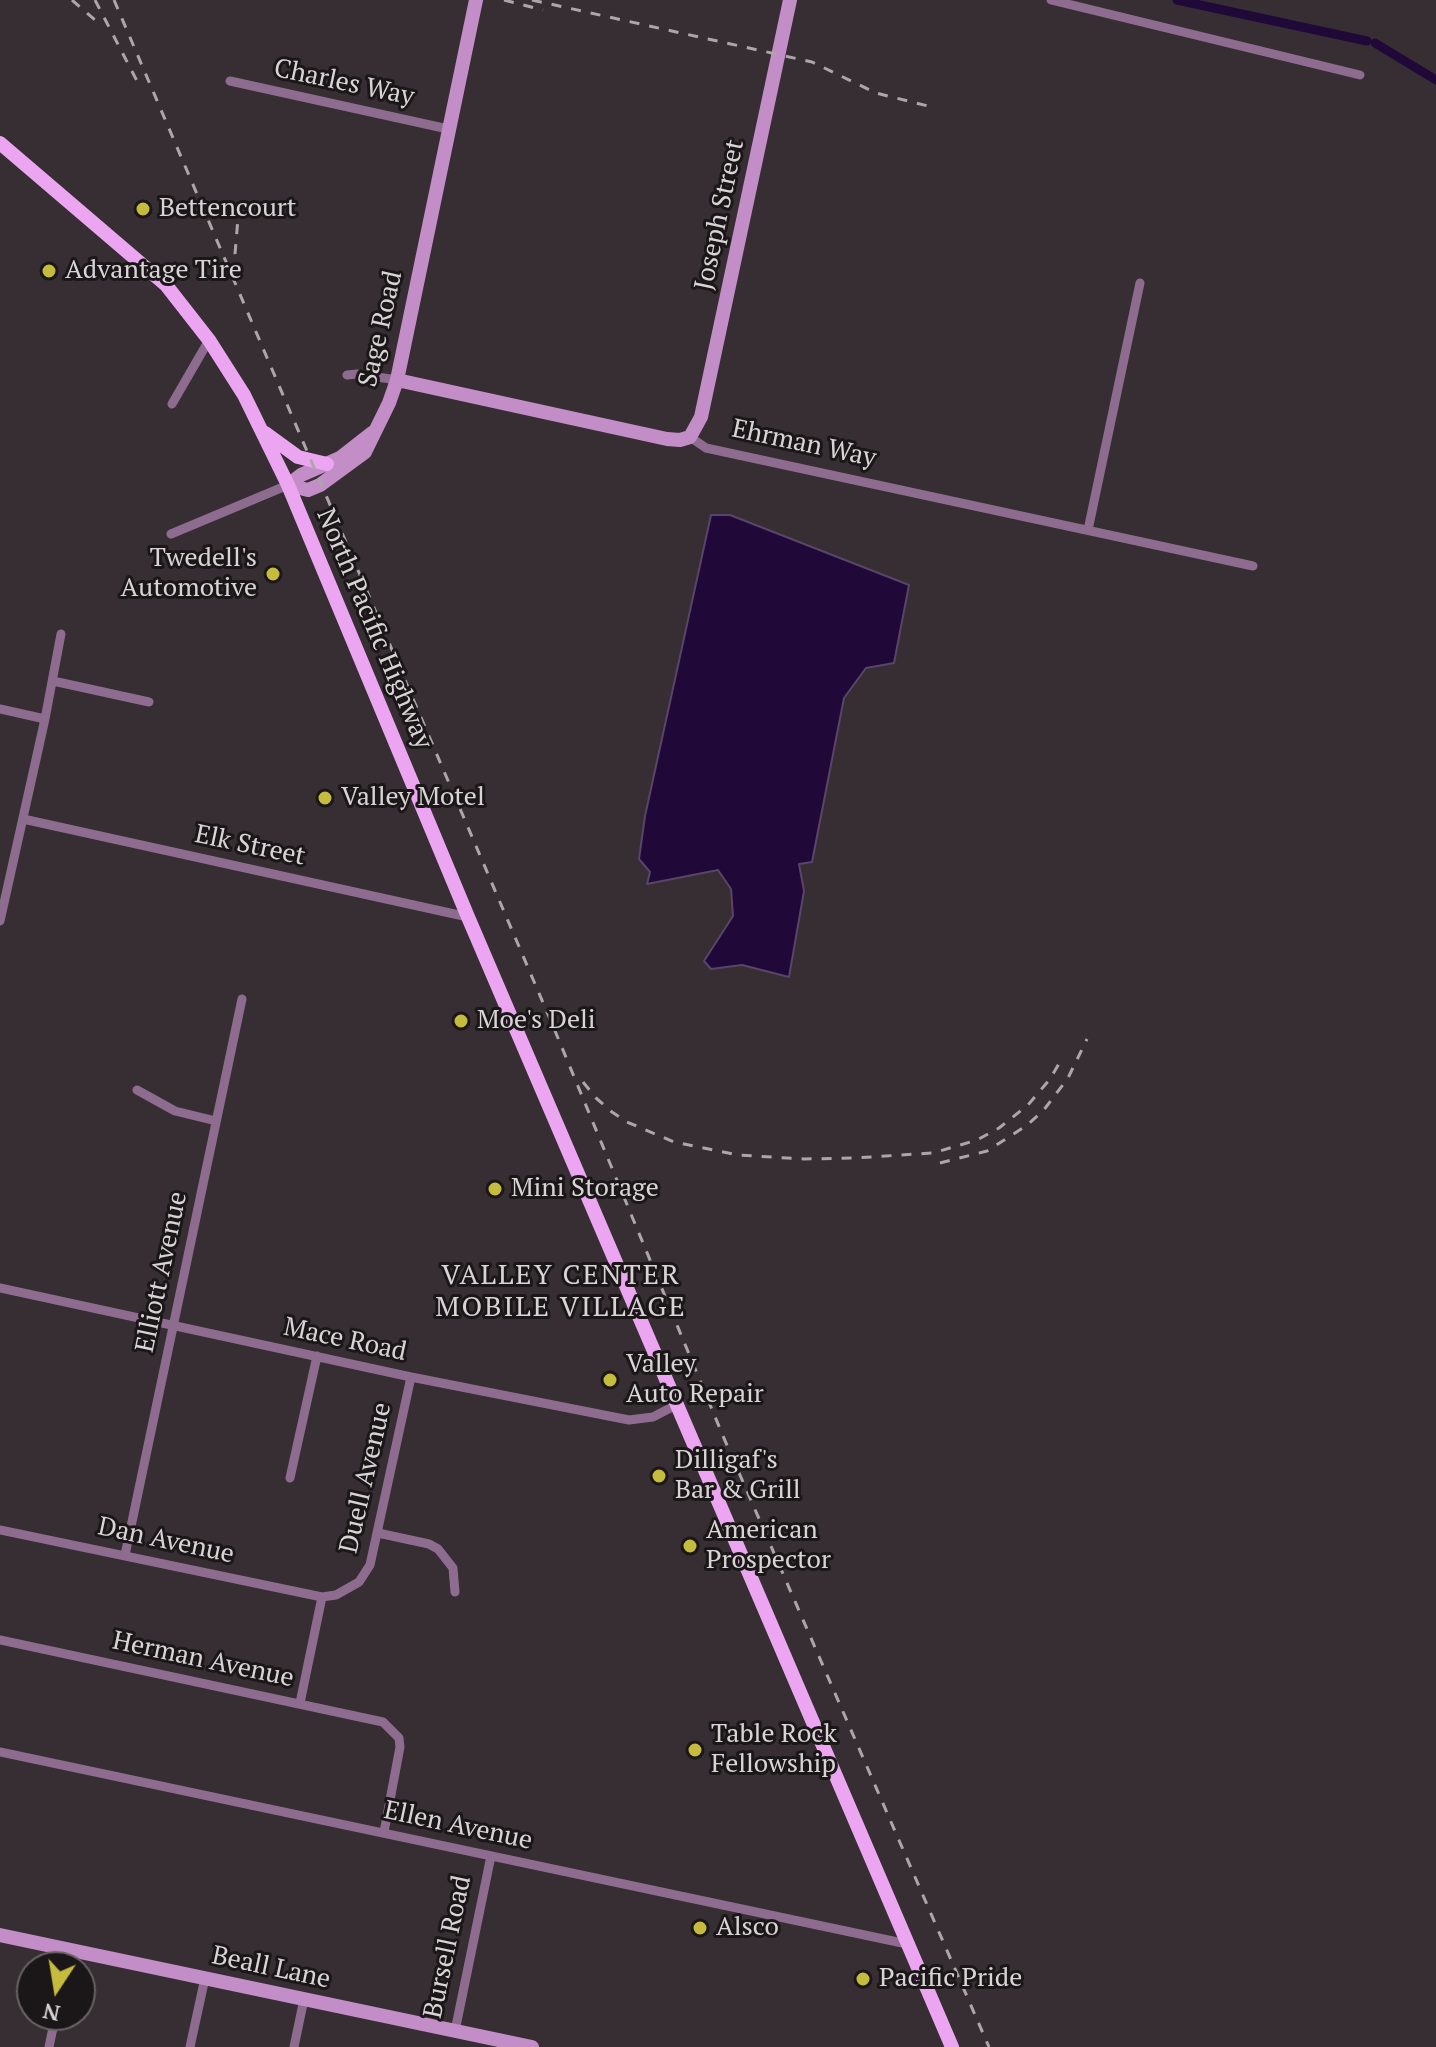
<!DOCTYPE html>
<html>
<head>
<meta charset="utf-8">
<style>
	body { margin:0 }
	#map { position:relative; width:1436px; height:2047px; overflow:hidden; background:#362e32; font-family:"PT Serif",serif }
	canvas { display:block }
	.north { position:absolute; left:16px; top:1951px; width:80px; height:80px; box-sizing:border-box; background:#1b1719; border:2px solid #676265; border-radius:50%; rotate:192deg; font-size:22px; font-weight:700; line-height:32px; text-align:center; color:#d9d3d6 }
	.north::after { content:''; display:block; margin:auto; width:28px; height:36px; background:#c5bc3d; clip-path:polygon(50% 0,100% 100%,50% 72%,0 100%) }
</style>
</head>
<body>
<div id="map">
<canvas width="1436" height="2047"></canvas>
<div class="north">N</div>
</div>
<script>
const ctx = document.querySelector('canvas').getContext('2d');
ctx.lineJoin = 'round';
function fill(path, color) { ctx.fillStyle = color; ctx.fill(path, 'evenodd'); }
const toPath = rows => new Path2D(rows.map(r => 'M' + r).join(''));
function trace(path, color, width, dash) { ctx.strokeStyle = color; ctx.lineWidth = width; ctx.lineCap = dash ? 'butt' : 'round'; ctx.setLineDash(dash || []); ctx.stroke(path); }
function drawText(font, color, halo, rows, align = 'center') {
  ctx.font = font + ' "PT Serif",serif'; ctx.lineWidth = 6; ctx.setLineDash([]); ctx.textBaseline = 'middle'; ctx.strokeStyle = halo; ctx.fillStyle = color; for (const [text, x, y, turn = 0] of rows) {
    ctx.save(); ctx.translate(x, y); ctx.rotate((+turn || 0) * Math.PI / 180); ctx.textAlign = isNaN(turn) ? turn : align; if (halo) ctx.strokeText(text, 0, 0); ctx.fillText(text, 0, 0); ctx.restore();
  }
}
const water = toPath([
	[711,515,730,515,909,585,894,663,866,668,844,698,812,862,799,864,804,891,789,977,742,965,711,969,704,961,733,916,731,889,718,870,647,884,650,872,639,859,645,816,711,515]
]);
const canal = toPath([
	[1177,0,1367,41],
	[1375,43,1436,80]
]);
const street = toPath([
	[1051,0,1360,75],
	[230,81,448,129],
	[347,375,357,374,397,380],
	[172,404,209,340],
	[690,437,706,448,1253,566],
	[1088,530,1140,283],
	[171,534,288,485],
	[53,681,149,702],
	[0,709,45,719],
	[23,819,468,917],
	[0,921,45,719,61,634],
	[137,1090,175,1111,216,1121],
	[0,1288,411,1377,629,1420,653,1417,678,1404],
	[290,1478,317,1356],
	[0,1530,322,1597,336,1595,359,1582,370,1565,411,1377],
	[378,1533,429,1544,438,1549,453,1568,455,1592],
	[125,1555,242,999],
	[0,1640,383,1722,399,1738,400,1747,384,1832],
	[300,1703,322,1597],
	[0,1752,907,1944],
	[455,2031,491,1856],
	[49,2047,54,2023],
	[190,2047,205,1978],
	[294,2047,304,1999]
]);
const secondary = toPath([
	[397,380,667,439,680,440,690,437,701,417,790,0],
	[288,485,308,490,320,485,365,452,389,403,397,380,476,0],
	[288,485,301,475,340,458,372,433],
	[0,1935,532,2047]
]);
const primary = toPath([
	[0,143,166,285,209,340,244,395,288,485,468,917,952,2047],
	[265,433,298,457,327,464]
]);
const rail = toPath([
	[72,0,102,26],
	[95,0,137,81],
	[114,0,553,1026,723,1436,989,2047],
	[504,0,543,10],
	[532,0,812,62,876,93,936,108],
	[237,274,235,254,238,218],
	[583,1082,596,1098,612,1112,627,1122,674,1142,738,1155,804,1159,854,1158,933,1153,977,1140,999,1128,1028,1105,1050,1079,1060,1062],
	[940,1163,987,1151,1026,1126,1043,1111,1068,1078,1087,1039]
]);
const markers = [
	[143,209,8,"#c5bc3d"],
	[49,271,8,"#c5bc3d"],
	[273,574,8,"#c5bc3d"],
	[325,798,8,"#c5bc3d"],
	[461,1021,8,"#c5bc3d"],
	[495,1189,8,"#c5bc3d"],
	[610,1380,8,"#c5bc3d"],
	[659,1476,8,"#c5bc3d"],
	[690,1546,8,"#c5bc3d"],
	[695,1750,8,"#c5bc3d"],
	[700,1928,8,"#c5bc3d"],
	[863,1979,8,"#c5bc3d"]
];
const streetNames = [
	["Charles Way",344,83,12],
	["Joseph Street",720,215,-78],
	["Sage Road",381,329,-77],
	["Ehrman Way",804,444,12],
	["North Pacific Highway",374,629,67],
	["Elk Street",250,846,12],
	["Elliott Avenue",162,1272,-78],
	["Mace Road",345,1340,12],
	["Duell Avenue",366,1478,-77],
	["Dan Avenue",166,1541,12],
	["Herman Avenue",203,1660,12],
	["Ellen Avenue",458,1826,12],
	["Bursell Road",448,1947,-78],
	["Beall Lane",271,1968,12]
];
const poiNames = [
	["Bettencourt",159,209],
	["Advantage Tire",65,271],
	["Twedell's",257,559,"right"],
	["Automotive",257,589,"right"],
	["Valley Motel",341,798],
	["Moe's Deli",477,1021],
	["Mini Storage",511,1189],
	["Valley",626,1365],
	["Auto Repair",626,1395],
	["Dilligaf's",675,1461],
	["Bar & Grill",675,1491],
	["American",706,1531],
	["Prospector",706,1561],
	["Table Rock",711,1735],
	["Fellowship",711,1765],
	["Alsco",716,1928],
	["Pacific Pride",879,1979]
];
const neighbourhoodNames = [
	["VALLEY CENTER",561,1276],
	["MOBILE VILLAGE",561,1308]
];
fill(water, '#200839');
trace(water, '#584568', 2);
trace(canal, '#200839', 9);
trace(street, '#8e6c90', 9);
trace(secondary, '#c38dc7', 14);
trace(primary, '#eca6f1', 14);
trace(rail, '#aca6a9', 3, [10, 10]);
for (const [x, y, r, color] of markers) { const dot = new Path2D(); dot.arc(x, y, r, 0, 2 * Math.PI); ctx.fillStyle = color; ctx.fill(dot); trace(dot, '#1b1719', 3); }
drawText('26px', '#d9d3d6', '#1b1719', streetNames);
drawText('26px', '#d9d3d6', '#1b1719', poiNames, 'left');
ctx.letterSpacing = '2px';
drawText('28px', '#d9d3d6', '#1b1719', neighbourhoodNames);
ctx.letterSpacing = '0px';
</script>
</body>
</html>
